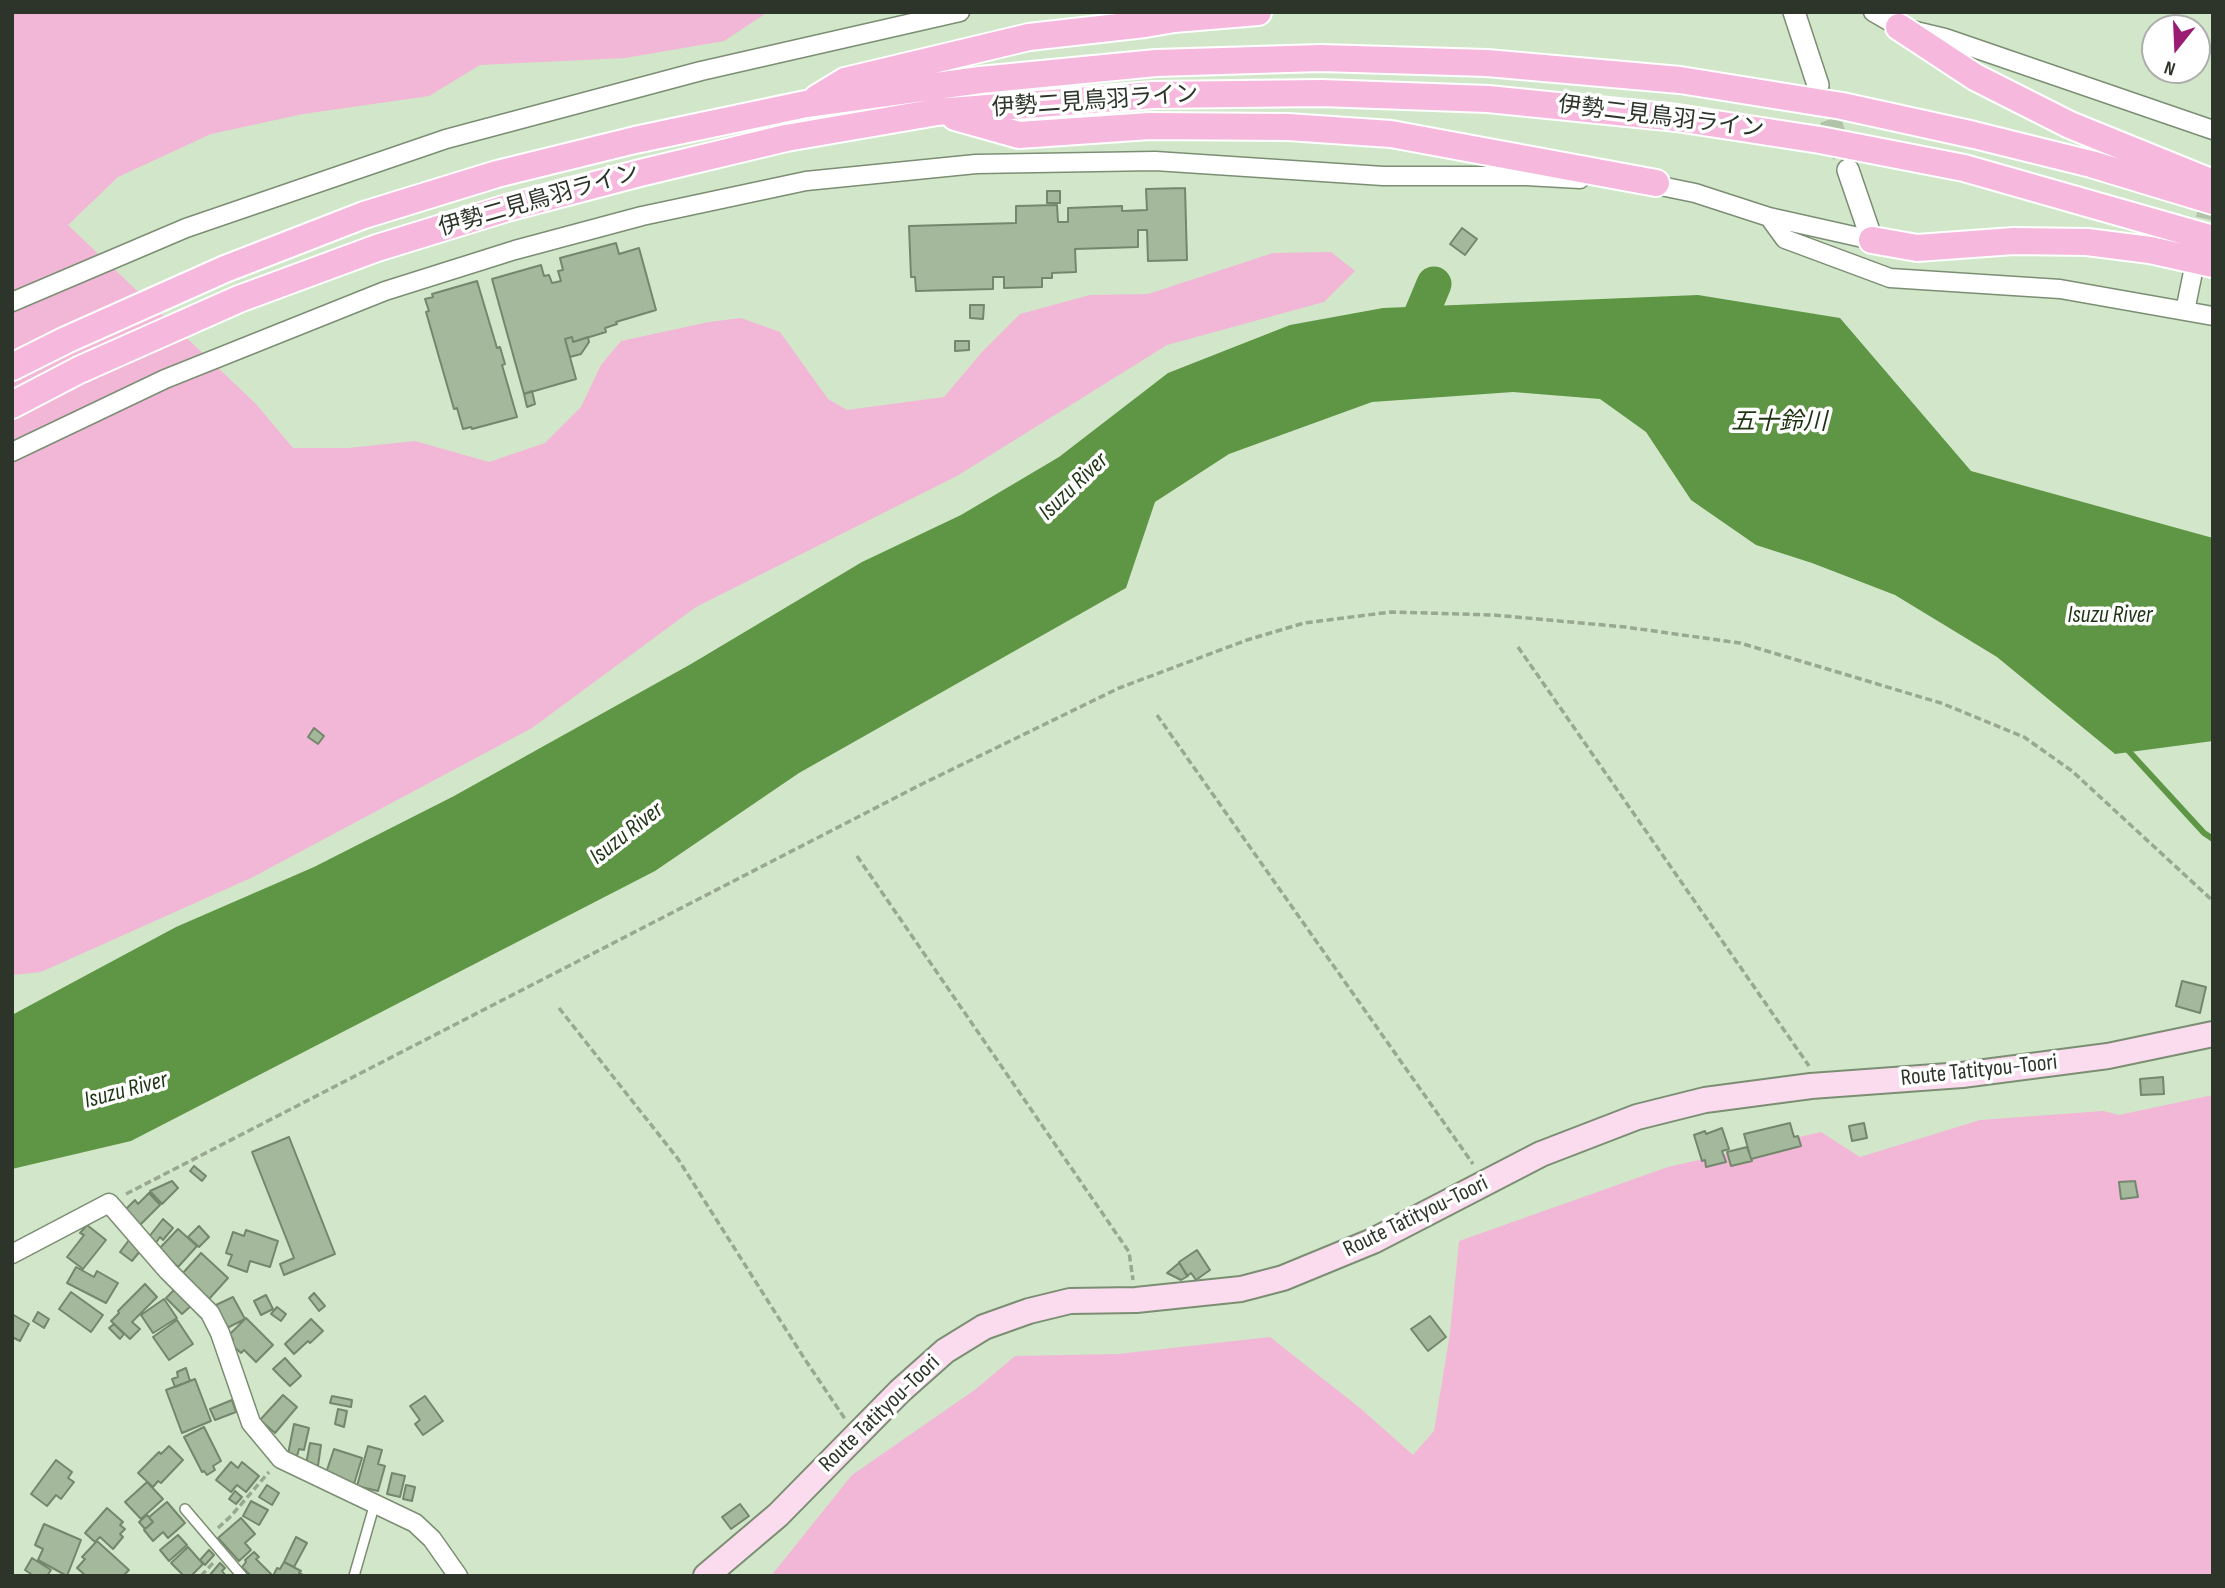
<!DOCTYPE html>
<html>
<head>
<meta charset="utf-8">
<style>
	body { margin:0 }
	#map { position:relative; width:2225px; height:1588px; overflow:hidden; background:#d2e7c9; font-family:"Sofia Sans Condensed",sans-serif }
	canvas { display:block }
	.frame { position:absolute; inset:0; border:14px solid #2d352a; pointer-events:none }
	.north { position:absolute; left:2141px; top:14px; width:70px; height:70px; box-sizing:border-box; background:#fff; border:2px solid #abaeaa; border-radius:50%; rotate:198deg; font-size:19px; font-weight:700; line-height:28px; text-align:center; color:#2d352a }
	.north::after { content:''; display:block; margin:auto; width:24px; height:32px; background:#9b1d73; clip-path:polygon(50% 0,100% 100%,50% 72%,0 100%) }
</style>
</head>
<body>
<div id="map">
<canvas width="2225" height="1588"></canvas>
<div class="frame"></div>
<div class="north">N</div>
</div>
<script>
const ctx = document.querySelector('canvas').getContext('2d');
ctx.lineJoin = 'round';
function fill(path, color) { ctx.fillStyle = color; ctx.fill(path, 'evenodd'); }
const toPath = rows => new Path2D(rows.map(r => 'M' + r).join(''));
function trace(path, color, width, dash) { ctx.strokeStyle = color; ctx.lineWidth = width; ctx.lineCap = dash ? 'butt' : 'round'; ctx.setLineDash(dash || []); ctx.stroke(path); }
function drawText(font, color, halo, rows, align = 'center') {
  ctx.font = font + ' "Sofia Sans Condensed","Noto Sans JP",sans-serif'; ctx.lineWidth = 7; ctx.setLineDash([]); ctx.textBaseline = 'middle'; ctx.strokeStyle = halo; ctx.fillStyle = color; for (const [text, x, y, turn = 0] of rows) {
    ctx.save(); ctx.translate(x, y); ctx.rotate((+turn || 0) * Math.PI / 180); ctx.textAlign = isNaN(turn) ? turn : align; if (halo) ctx.strokeText(text, 0, 0); ctx.fillText(text, 0, 0); ctx.restore();
  }
}
const green = toPath([
	[12,12,768,12,724,41,625,58,480,65,429,96,303,114,211,134,118,177,68,225,256,404,293,448,348,448,415,441,489,462,545,443,581,407,601,365,621,341,709,322,741,318,780,332,828,399,847,410,944,397,982,352,1020,314,1090,295,1148,294,1273,253,1331,252,1355,271,1324,302,1167,345,957,476,696,607,532,728,253,877,41,972,12,975],
	[2213,1095,2213,1576,771,1576,852,1475,976,1389,1015,1356,1118,1354,1270,1337,1360,1408,1413,1455,1434,1431,1450,1333,1459,1241,1668,1167,1821,1132,1860,1157,1980,1120,2103,1111,2119,1115]
]);
const water = toPath([
	[1698,295,1840,318,1971,471,2213,538,2213,741,2115,754,1997,657,1895,595,1812,563,1756,545,1691,500,1646,432,1600,399,1513,392,1372,402,1229,454,1155,502,1126,588,799,773,655,871,131,1141,12,1169,12,1015,176,927,314,867,454,796,691,664,862,562,961,515,1059,457,1168,373,1290,325,1383,308]
]);
const stream = toPath([
	[2125,747,2204,833,2213,839]
]);
const river = toPath([
	[1411,339,1434,284]
]);
const building = toPath([
	[1185,188,1187,260,1148,261,1147,230,1138,230,1138,247,1075,249,1076,272,1052,273,1052,278,1042,278,1042,287,1004,288,1004,277,993,277,993,289,916,291,915,277,911,277,909,226,1016,223,1016,206,1057,205,1058,222,1068,222,1068,208,1122,206,1122,211,1147,210,1146,189,1185,188],
	[1047,191,1060,191,1060,203,1047,203,1047,191],
	[1462,228,1477,239,1465,255,1450,244,1462,228],
	[616,243,619,254,639,248,656,310,616,322,617,324,605,328,606,332,573,342,572,337,565,339,576,379,524,394,492,279,541,265,544,276,549,275,552,283,561,281,558,271,563,270,560,258,616,243],
	[477,281,497,348,500,347,505,364,502,365,517,417,472,429,471,427,463,429,457,408,454,409,426,312,429,311,425,299,433,297,432,294,477,281],
	[970,305,984,305,983,319,970,318,970,305],
	[572,337,573,342,588,337,589,342,581,354,570,357,565,339,572,337],
	[955,341,969,341,969,350,955,351,955,341],
	[532,391,535,404,527,407,524,394,532,391],
	[314,728,324,736,318,744,308,737,314,728],
	[2182,981,2206,987,2200,1013,2176,1006,2182,981],
	[2163,1077,2164,1094,2141,1095,2140,1079,2163,1077],
	[1790,1123,1794,1137,1798,1136,1801,1146,1751,1159,1744,1134,1790,1123],
	[1864,1123,1867,1138,1852,1141,1849,1126,1864,1123],
	[1722,1128,1729,1149,1722,1151,1726,1162,1706,1167,1705,1160,1702,1161,1694,1135,1705,1131,1706,1134,1722,1128],
	[289,1137,335,1254,284,1275,280,1264,294,1258,252,1152,289,1137],
	[1747,1147,1752,1161,1731,1166,1727,1152,1747,1147],
	[194,1166,206,1176,202,1181,190,1171,194,1166],
	[172,1181,178,1188,162,1204,150,1191,172,1181],
	[2135,1181,2138,1197,2121,1199,2119,1182,2135,1181],
	[149,1193,160,1205,139,1226,124,1211,135,1200,138,1204,149,1193],
	[163,1219,173,1228,163,1240,160,1237,155,1244,148,1238,163,1219],
	[87,1225,106,1240,83,1269,67,1257,84,1235,80,1233,87,1225],
	[199,1226,209,1237,199,1247,188,1237,199,1226],
	[178,1229,197,1246,178,1267,159,1249,178,1229],
	[246,1230,278,1241,270,1267,250,1261,247,1272,228,1265,232,1255,226,1253,233,1232,244,1236,246,1230],
	[129,1240,141,1250,132,1261,120,1252,129,1240],
	[1197,1250,1210,1270,1196,1280,1191,1273,1187,1276,1179,1262,1197,1250],
	[201,1253,228,1278,209,1299,182,1274,201,1253],
	[1179,1263,1188,1276,1181,1280,1167,1273,1179,1263],
	[76,1267,94,1277,97,1271,118,1283,106,1303,67,1283,76,1267],
	[145,1284,157,1297,132,1322,140,1329,130,1339,111,1321,119,1313,118,1311,145,1284],
	[176,1288,192,1305,182,1314,166,1298,176,1288],
	[71,1292,103,1315,91,1332,59,1309,71,1292],
	[314,1293,325,1306,319,1311,309,1298,314,1293],
	[266,1295,273,1309,261,1315,254,1301,266,1295],
	[233,1297,245,1319,225,1329,216,1311,216,1305,233,1297],
	[164,1299,177,1318,153,1333,141,1315,164,1299],
	[277,1307,286,1314,281,1321,271,1314,277,1307],
	[38,1312,49,1319,44,1328,33,1321,38,1312],
	[12,1314,29,1324,20,1341,12,1337,12,1314],
	[1430,1316,1446,1337,1428,1351,1411,1329,1430,1316],
	[246,1318,273,1345,256,1362,244,1350,241,1353,230,1343,233,1339,229,1335,246,1318],
	[311,1319,323,1331,310,1343,308,1341,294,1354,285,1344,311,1319],
	[177,1320,193,1344,169,1360,153,1337,177,1320],
	[114,1324,124,1334,120,1339,109,1328,114,1324],
	[285,1358,301,1376,290,1386,273,1369,285,1358],
	[186,1368,190,1381,175,1387,172,1379,178,1377,177,1372,186,1368],
	[195,1379,211,1421,182,1433,166,1390,195,1379],
	[283,1395,297,1407,275,1433,260,1420,283,1395],
	[332,1396,352,1400,351,1407,330,1403,332,1396],
	[425,1396,443,1421,423,1435,415,1424,420,1420,410,1406,425,1396],
	[232,1400,236,1412,215,1420,210,1409,232,1400],
	[338,1409,347,1411,344,1427,335,1424,338,1409],
	[294,1424,309,1428,304,1450,299,1449,297,1456,288,1454,294,1424],
	[204,1427,221,1461,213,1466,215,1470,207,1475,204,1471,202,1472,184,1437,204,1427],
	[310,1443,321,1445,318,1466,306,1464,310,1443],
	[169,1446,183,1460,161,1483,158,1481,153,1487,138,1473,159,1452,161,1454,169,1446],
	[368,1446,382,1450,378,1464,385,1466,378,1491,357,1486,368,1446],
	[334,1449,362,1458,354,1484,326,1473,334,1449],
	[56,1460,72,1472,68,1478,74,1482,61,1499,56,1495,47,1506,31,1494,56,1460],
	[231,1462,238,1468,242,1462,259,1476,246,1492,237,1485,231,1492,216,1480,231,1462],
	[392,1473,405,1476,400,1497,387,1494,392,1473],
	[147,1482,163,1499,141,1519,125,1502,147,1482],
	[267,1485,279,1493,272,1505,259,1497,267,1485],
	[406,1485,415,1487,412,1501,403,1499,406,1485],
	[235,1491,242,1497,236,1504,229,1499,235,1491],
	[251,1501,268,1510,259,1525,243,1516,251,1501],
	[167,1502,185,1523,168,1538,163,1532,153,1541,144,1530,153,1522,149,1517,167,1502],
	[740,1504,749,1516,731,1529,722,1517,740,1504],
	[107,1508,123,1522,120,1525,125,1529,120,1534,123,1537,113,1549,100,1537,95,1542,85,1533,107,1508],
	[147,1515,153,1522,145,1529,139,1522,147,1515],
	[241,1518,255,1534,245,1543,251,1550,239,1561,218,1538,241,1518],
	[44,1524,81,1540,67,1576,38,1560,43,1549,35,1545,44,1524],
	[178,1535,187,1545,169,1561,160,1550,178,1535],
	[296,1537,307,1543,294,1567,284,1562,296,1537],
	[97,1541,129,1570,123,1576,86,1576,77,1568,85,1559,82,1557,97,1541],
	[188,1547,203,1564,191,1576,184,1576,171,1563,188,1547],
	[209,1550,214,1555,205,1565,200,1560,209,1550],
	[254,1552,259,1557,256,1559,271,1574,269,1576,251,1576,242,1567,246,1562,245,1560,254,1552],
	[32,1558,51,1570,47,1576,34,1576,25,1570,32,1558],
	[284,1562,301,1571,299,1573,305,1576,273,1576,277,1568,280,1569,284,1562],
	[220,1563,225,1568,222,1571,226,1576,209,1576,220,1563]
]);
const minorTunnel = toPath([
	[2199,245,2211,190]
]);
const tertiaryTunnel = toPath([
	[1820,90,1843,156]
]);
const path = toPath([
	[1518,647,1809,1066],
	[1157,715,1473,1164],
	[857,856,1129,1252,1133,1280],
	[559,1008,678,1159,804,1358,845,1419],
	[126,1194,922,784,1119,688,1247,640,1304,623,1391,612,1494,615,1625,627,1740,643,1941,703,2024,737,2072,771,2213,901],
	[218,1528,231,1516,269,1472],
	[201,1576,214,1562]
]);
const service = toPath([
	[185,1509,242,1576],
	[354,1576,375,1503]
]);
const minor = toPath([
	[1873,12,1899,27,1945,38,2213,130],
	[1646,183,1695,193,1769,217,1872,240],
	[1769,217,1785,239,1890,278,2060,289,2213,316],
	[12,302,186,228,446,139,701,71,960,12],
	[2185,311,2193,272],
	[12,452,165,379,385,291,515,250,642,216,806,181,976,164,1155,161,1383,176,1526,176,1580,179],
	[12,1254,109,1203,168,1271,210,1313,220,1333,251,1423,281,1459,415,1523,432,1539,458,1576]
]);
const tertiary = toPath([
	[1794,12,1818,85],
	[1848,170,1872,240]
]);
const secondary = toPath([
	[706,1576,778,1515,900,1391,945,1351,984,1327,1029,1311,1070,1301,1136,1300,1241,1289,1283,1278,1373,1241,1541,1154,1637,1117,1705,1100,1811,1086,1962,1075,2108,1056,2213,1034]
]);
const primary = toPath([
	[1899,27,1975,77,2070,125,2213,183],
	[817,98,845,81,1029,37,1145,24,1174,19,1258,12],
	[955,117,1019,135,1150,126,1288,127,1391,134,1656,183],
	[1872,240,1917,248,2014,241,2087,242,2150,250,2213,264],
	[12,367,66,340,225,269,364,215,497,174,635,140,806,104,980,80,1156,63,1321,58,1487,63,1680,80,1842,106,1974,135,2091,164,2213,201],
	[12,405,79,370,239,299,377,248,507,208,640,173,786,138,937,112,1154,95,1321,93,1488,99,1677,118,1820,140,1964,168,2213,239]
]);
const streetNames = [
	["伊勢二見鳥羽ライン",1095,102,-4],
	["伊勢二見鳥羽ライン",1661,118,7],
	["伊勢二見鳥羽ライン",539,201,-16],
	["Route Tatityou-Toori",1979,1071,-6],
	["Route Tatityou-Toori",1416,1217,-26],
	["Route Tatityou-Toori",880,1414,-44]
];
const waterNames = [
	["五十鈴川",1779,423],
	["Isuzu River",1074,487,-44],
	["Isuzu River",2110,616],
	["Isuzu River",627,834,-38],
	["Isuzu River",126,1091,-15]
];
fill(green, '#f2b6d7');
fill(water, '#5f9645');
trace(stream, '#5f9645', 6);
trace(river, '#5f9645', 35);
fill(building, '#a4b89b');
trace(building, '#74876c', 2);
trace(minorTunnel, '#b1c3a9', 18, [18, 9]);
trace(tertiaryTunnel, '#b1c3a9', 21, [21, 10]);
trace(service, '#7b8e73', 12);
trace(minor, '#7b8e73', 21);
trace(tertiary, '#7b8e73', 24);
trace(secondary, '#7b8e73', 28);
trace(primary, '#fff', 30);
trace(path, '#98a891', 3.5, [7, 3.5]);
trace(service, '#fff', 9);
trace(minor, '#fff', 18);
trace(tertiary, '#fff', 21);
trace(secondary, '#fbdcee', 24);
trace(primary, '#f7b8dd', 26);
drawText('23px', '#2d352a', '#fff', streetNames);
drawText('italic 24px', '#1e3513', '#fff', waterNames);
</script>
</body>
</html>
